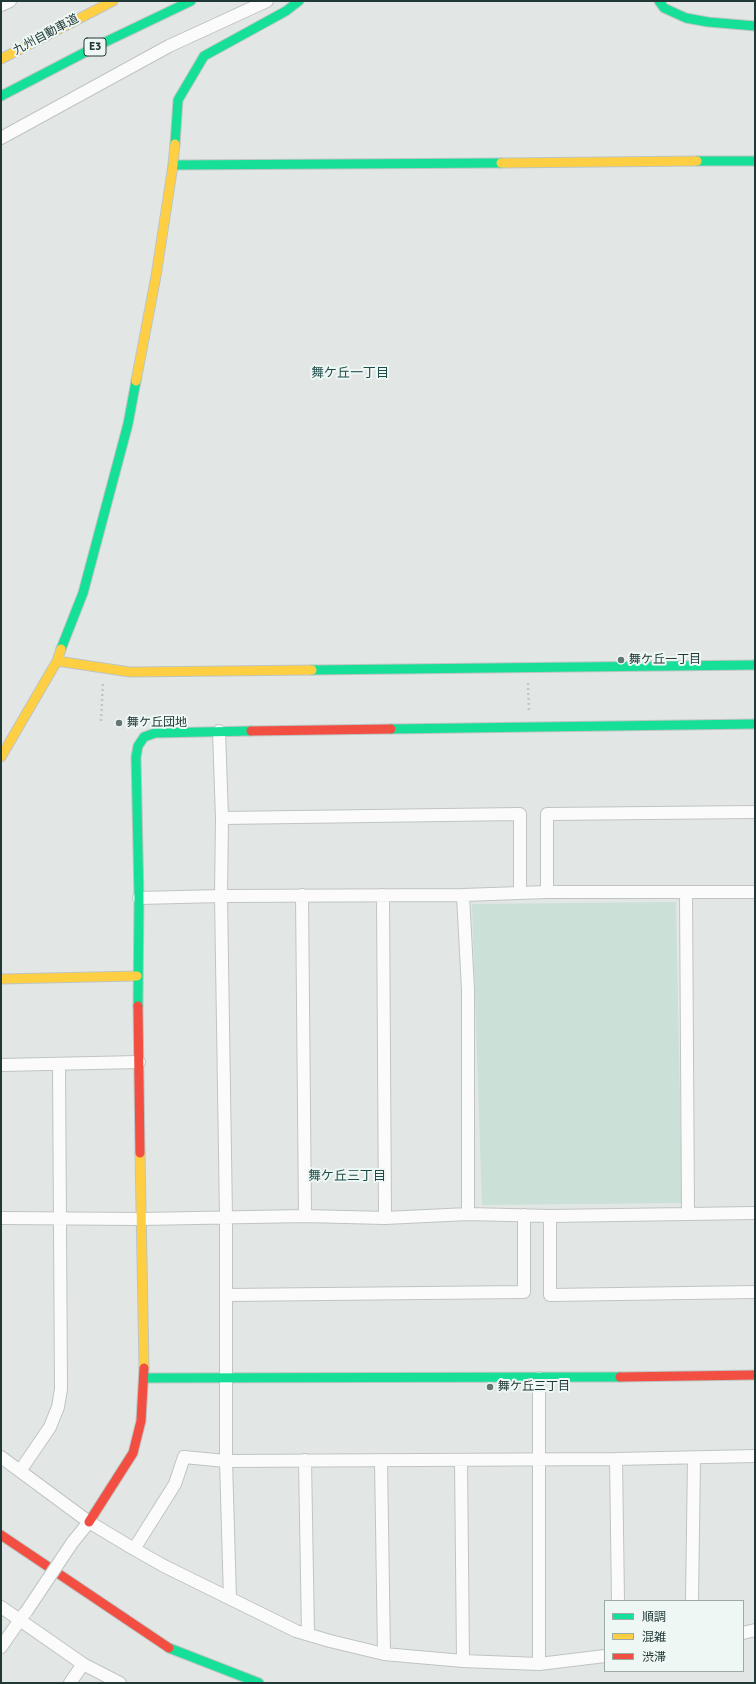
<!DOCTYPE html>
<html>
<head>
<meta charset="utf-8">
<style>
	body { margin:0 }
	#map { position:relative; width:756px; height:1684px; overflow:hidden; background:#e2e7e6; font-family:Signika,"Noto Sans JP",sans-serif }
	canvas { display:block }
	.frame { position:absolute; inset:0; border:2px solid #203937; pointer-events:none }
	.legend { position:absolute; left:604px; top:1600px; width:140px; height:72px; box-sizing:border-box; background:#eff7f4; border:1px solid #9caba8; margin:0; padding:5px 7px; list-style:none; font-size:12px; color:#203937 }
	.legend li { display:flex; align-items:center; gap:8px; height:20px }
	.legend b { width:20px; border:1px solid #9caba8 }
</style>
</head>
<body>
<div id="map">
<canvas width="756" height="1684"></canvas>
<div class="frame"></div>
<ul class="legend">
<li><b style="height:5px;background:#16e098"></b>順調</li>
<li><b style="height:5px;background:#ffcf43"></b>混雑</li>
<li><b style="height:5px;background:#f24e42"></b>渋滞</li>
</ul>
</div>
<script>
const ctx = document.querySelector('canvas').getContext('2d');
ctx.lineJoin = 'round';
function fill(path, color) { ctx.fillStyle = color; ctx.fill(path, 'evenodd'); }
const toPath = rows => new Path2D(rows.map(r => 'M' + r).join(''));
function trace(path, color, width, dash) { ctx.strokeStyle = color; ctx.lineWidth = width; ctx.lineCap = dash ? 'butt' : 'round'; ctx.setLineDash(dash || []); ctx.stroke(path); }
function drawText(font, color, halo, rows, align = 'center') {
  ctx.font = font + ' Signika,"Noto Sans JP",sans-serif'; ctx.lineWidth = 4; ctx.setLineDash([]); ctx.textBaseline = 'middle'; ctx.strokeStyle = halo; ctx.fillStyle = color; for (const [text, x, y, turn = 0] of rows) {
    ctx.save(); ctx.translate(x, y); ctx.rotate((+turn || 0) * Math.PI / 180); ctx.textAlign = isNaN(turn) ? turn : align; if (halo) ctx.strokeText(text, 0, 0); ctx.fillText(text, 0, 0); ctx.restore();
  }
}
const green = toPath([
	[676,902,682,1203,482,1205,472,904]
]);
const path = toPath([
	[528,683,529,712],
	[101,721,103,682]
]);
const street = toPath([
	[1,5,10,1],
	[1,138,169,46,267,1],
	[219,731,222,818,221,896,226,1217,226,1461,230,1599],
	[222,818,520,814,520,893],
	[547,892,547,814,755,812],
	[686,892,688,1213],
	[302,895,305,1216],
	[383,895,385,1218],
	[463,895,468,990,468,1214],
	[139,898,221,896,463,895,547,892,755,892],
	[1,1065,139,1062],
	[550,1216,550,1295,755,1292],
	[1,1218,141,1219,305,1216,385,1218,468,1214,550,1216,755,1213],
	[226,1295,524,1292,524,1215],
	[539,1378,539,1664],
	[1,1457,89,1522,134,1549,164,1566,296,1631,330,1641,384,1654,463,1661,539,1664,605,1656],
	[616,1459,618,1601],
	[305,1460,308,1634],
	[381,1460,384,1654],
	[461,1460,463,1661],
	[20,1471,50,1427,58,1407,61,1389,59,1064],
	[72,1543,89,1522],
	[134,1549,175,1484,184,1457,226,1461,616,1459,755,1456],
	[692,1601,694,1458],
	[1,1607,83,1664,120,1683],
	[743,1633,755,1630],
	[1,1647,24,1614],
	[70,1683,83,1664]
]);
const fast = toPath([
	[659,1,664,8,686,18,708,22,755,26],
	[1,96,99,45,191,1],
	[175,144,178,100,204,56,286,11,299,1],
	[697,161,755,161],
	[173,165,501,163],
	[61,649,83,593,128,424,136,381],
	[312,670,755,665],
	[391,729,755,724],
	[138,1006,139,898,136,757,138,746,144,737,155,733,251,731],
	[144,1378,620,1377],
	[169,1648,259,1683]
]);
const slow = toPath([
	[1,59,113,1],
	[501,163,697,161],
	[136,381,156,276,173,165,175,144],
	[57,661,130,672,312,670],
	[1,757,57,661,61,649],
	[1,979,137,976],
	[140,1153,144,1368]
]);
const jam = toPath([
	[251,731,391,729],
	[138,1006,140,1153],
	[620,1377,755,1375],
	[89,1522,133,1453,141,1421,144,1368],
	[1,1535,169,1648]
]);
const streetBridge = toPath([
	[26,1612,72,1543]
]);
const markers = [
	[621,660,4,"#647674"],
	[119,723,4,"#647674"],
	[490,1387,4,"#647674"]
];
const shields = [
	[95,47,22]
];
const shieldNames = [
	["E3",95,47]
];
const streetNames = [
	["九州自動車道",46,35,-28]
];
const poiNames = [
	["舞ケ丘一丁目",629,660],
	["舞ケ丘団地",127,723],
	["舞ケ丘三丁目",498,1387]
];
const neighbourhoodNames = [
	["舞ケ丘一丁目",350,374],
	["舞ケ丘三丁目",347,1177]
];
fill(green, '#cbe0d6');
trace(street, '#bfc4c3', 14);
trace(fast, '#bdc5c3', 11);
trace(slow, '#bdc5c3', 11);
trace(jam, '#bdc5c3', 11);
trace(path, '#bfc7c6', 2.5, [2, 3]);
trace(street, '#fbfbfb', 12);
trace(fast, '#16e098', 9);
trace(slow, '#ffcf43', 9);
trace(jam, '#f24e42', 9);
trace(streetBridge, '#bfc4c3', 14, []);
trace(streetBridge, '#fbfbfb', 12);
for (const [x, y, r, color] of markers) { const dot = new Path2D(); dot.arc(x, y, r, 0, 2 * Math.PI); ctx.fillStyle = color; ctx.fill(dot); trace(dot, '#eff7f4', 1.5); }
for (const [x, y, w] of shields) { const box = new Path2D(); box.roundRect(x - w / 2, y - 9, w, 18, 3); ctx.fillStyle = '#eff7f4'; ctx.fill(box); trace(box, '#203937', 1); }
drawText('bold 11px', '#203937', null, shieldNames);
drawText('12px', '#203937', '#eff7f4', streetNames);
drawText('12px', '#203937', '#eff7f4', poiNames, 'left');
drawText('13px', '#1d4b48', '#eff7f4', neighbourhoodNames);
</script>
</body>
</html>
